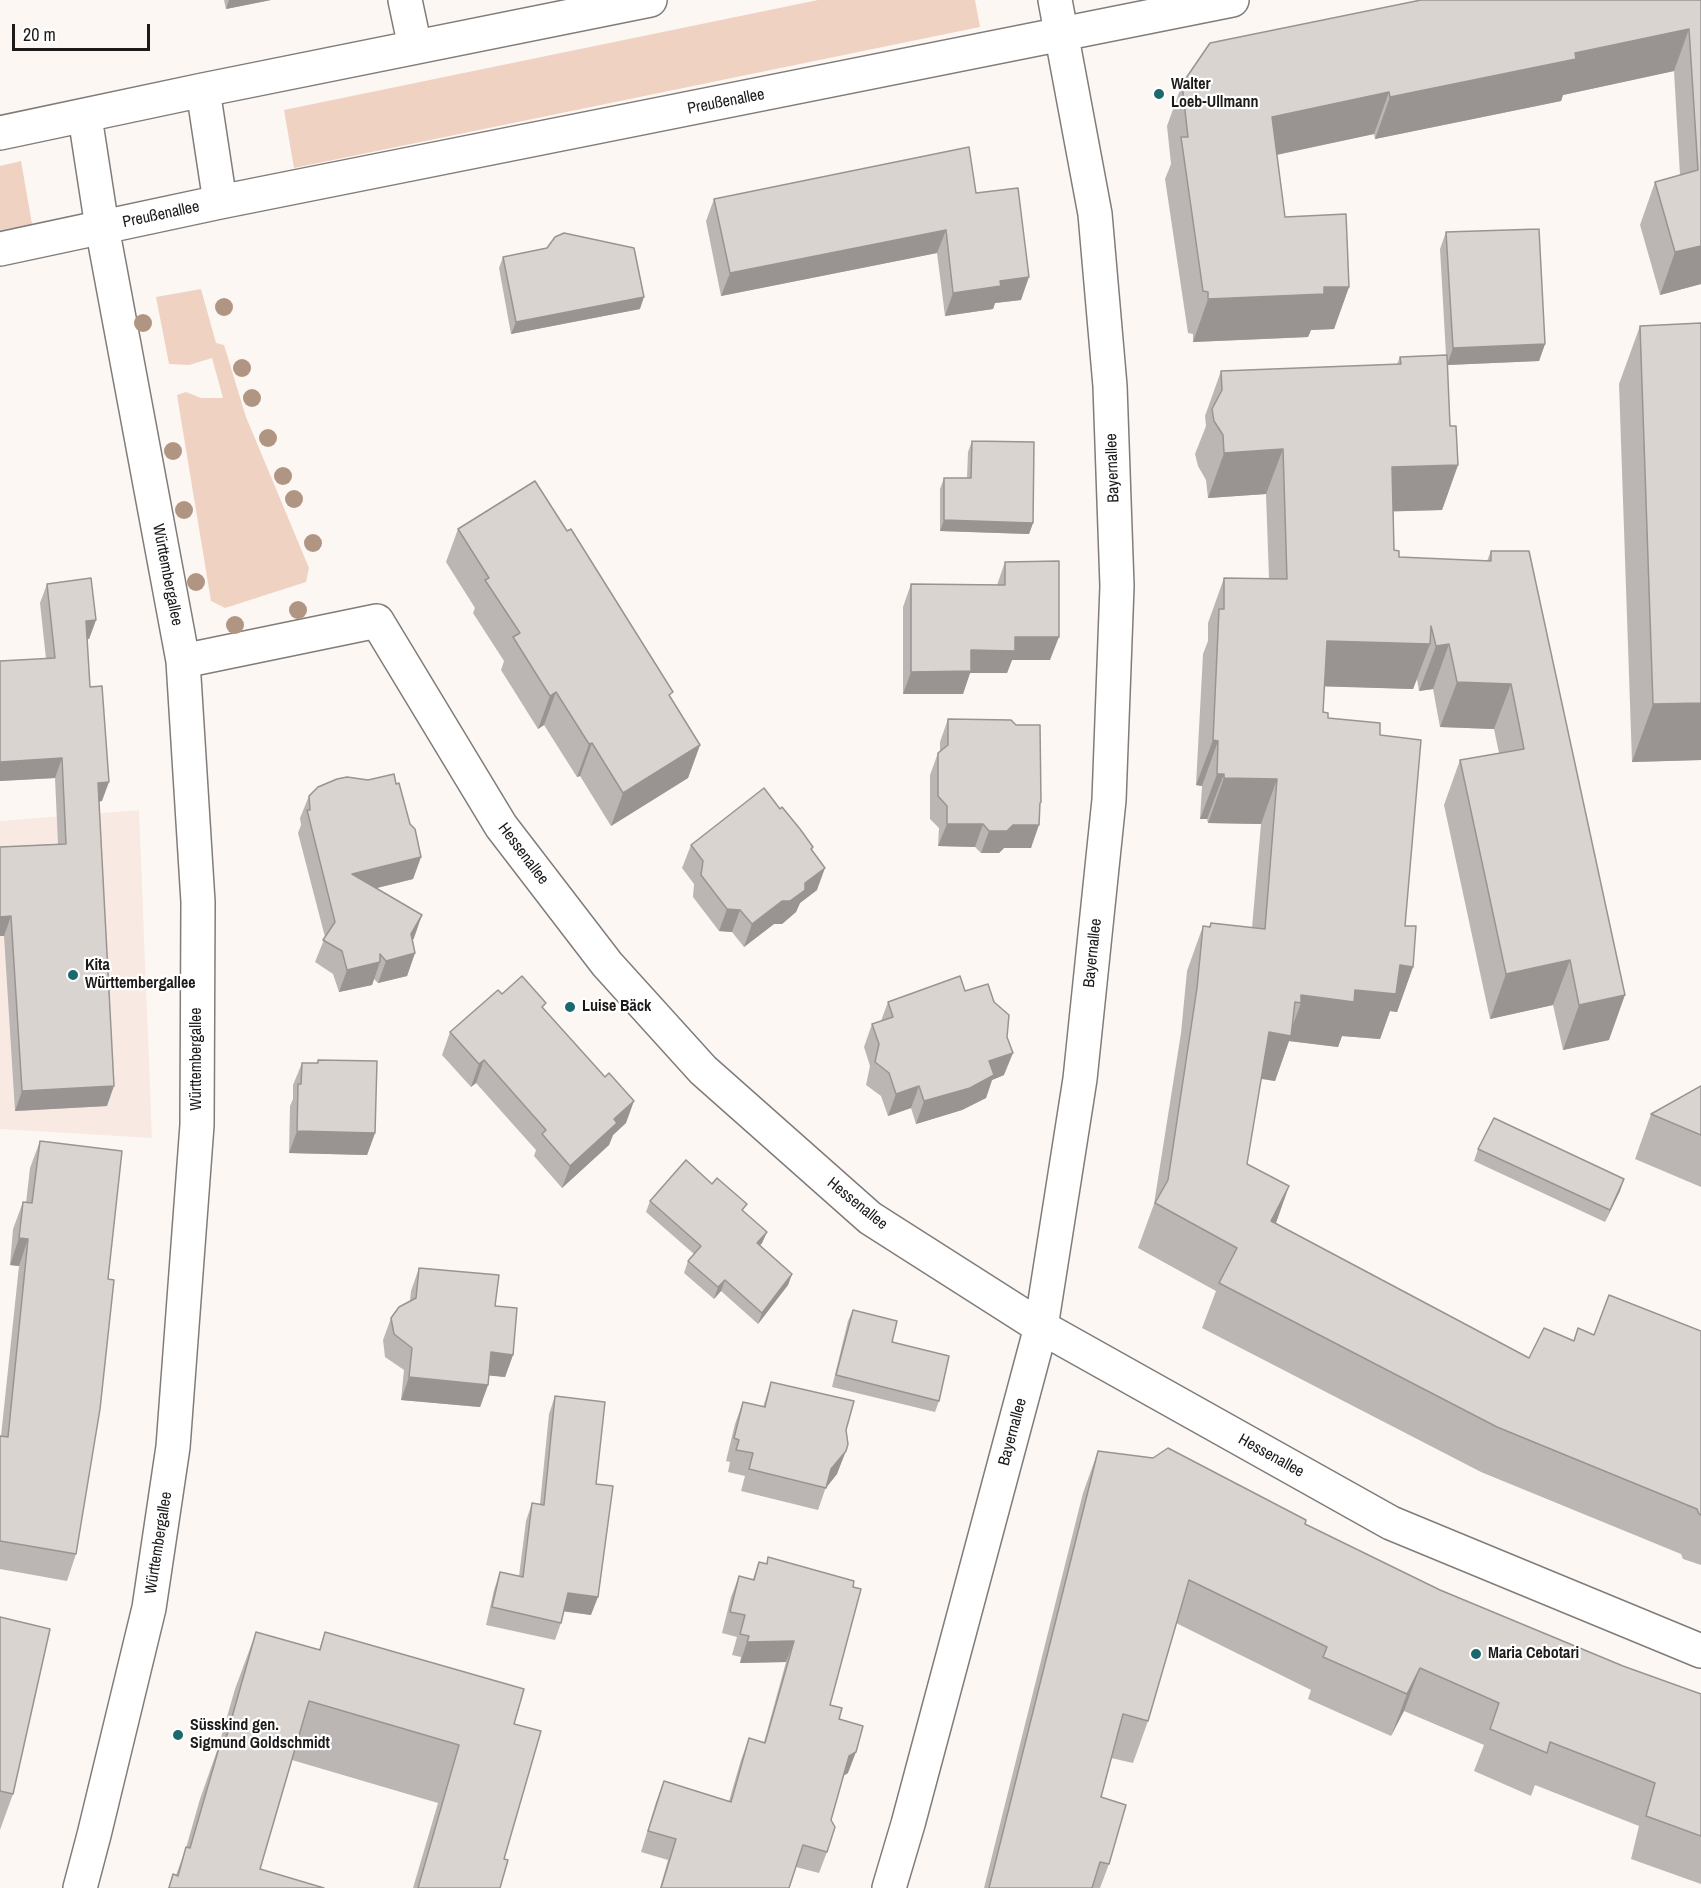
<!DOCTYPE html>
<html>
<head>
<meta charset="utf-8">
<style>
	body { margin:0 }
	#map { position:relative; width:1701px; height:1888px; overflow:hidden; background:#fdf7f3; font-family:"Archivo Narrow",sans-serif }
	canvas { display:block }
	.scale { position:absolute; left:12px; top:24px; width:138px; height:27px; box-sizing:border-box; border:3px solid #1d1b1a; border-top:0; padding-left:8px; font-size:18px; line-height:21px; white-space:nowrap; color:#1d1b1a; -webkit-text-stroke:4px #fff; paint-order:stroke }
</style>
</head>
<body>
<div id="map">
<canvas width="1701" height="1888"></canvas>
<div class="scale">20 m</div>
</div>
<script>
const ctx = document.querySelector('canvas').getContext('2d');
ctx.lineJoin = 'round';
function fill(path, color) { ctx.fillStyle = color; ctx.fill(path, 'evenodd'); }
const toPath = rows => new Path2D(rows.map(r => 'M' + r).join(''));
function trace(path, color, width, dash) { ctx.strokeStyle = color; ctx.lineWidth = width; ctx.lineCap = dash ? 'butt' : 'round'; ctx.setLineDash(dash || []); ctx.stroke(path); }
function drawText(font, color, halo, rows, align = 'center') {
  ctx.font = font + ' "Archivo Narrow",sans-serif'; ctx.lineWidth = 4.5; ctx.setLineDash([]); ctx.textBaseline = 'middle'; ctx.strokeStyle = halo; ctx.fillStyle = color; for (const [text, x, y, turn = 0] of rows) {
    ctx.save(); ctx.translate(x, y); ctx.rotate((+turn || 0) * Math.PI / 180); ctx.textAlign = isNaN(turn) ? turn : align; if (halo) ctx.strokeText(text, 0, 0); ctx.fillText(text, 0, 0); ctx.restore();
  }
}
const built = toPath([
	[139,810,152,1138,0,1129,0,821]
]);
const green = toPath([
	[818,0,975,0,980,27,294,168,284,110],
	[21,161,32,224,0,230,0,166],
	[201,289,216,343,224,345,246,417,309,568,306,582,225,608,211,601,177,395,186,392,201,398,223,398,212,358,189,365,169,364,156,297]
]);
const minor = toPath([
	[405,0,415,47],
	[203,90,220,202],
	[0,133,203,90,650,0],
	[0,249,220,202,1232,0],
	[183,661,377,621,501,826,607,964,703,1070,870,1218,1041,1327,1391,1523,1701,1651],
	[80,1888,94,1835,149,1608,173,1447,197,1125,198,902,183,661,102,227,85,117],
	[889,1888,908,1824,1041,1327,1080,1079,1109,800,1117,586,1110,386,1095,214,1055,0]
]);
const trees = [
	[224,307],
	[143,323],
	[242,368],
	[252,398],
	[268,438],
	[173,451],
	[283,476],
	[294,499],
	[184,510],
	[313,543],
	[196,582],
	[298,610],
	[235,625]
];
const wall = toPath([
	[224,0,271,0,226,9],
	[1701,0,1701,284,1660,295,1640,225,1655,182,1680,175,1674,71,1563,95,1561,101,1375,139,1374,134,1277,155,1285,217,1349,287,1334,329,1311,330,1308,337,1193,342,1193,334,1188,333,1165,179,1171,164,1167,126,1182,84],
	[976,193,1021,300,995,303,993,309,945,316,937,253,721,296,706,221,714,199],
	[1446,232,1545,344,1539,361,1447,365,1450,426,1458,465,1442,510,1393,511,1394,550,1399,557,1487,561,1491,551,1609,1040,1563,1050,1553,1005,1490,1019,1444,805,1460,760,1499,753,1494,729,1440,727,1433,689,1419,691,1417,679,1413,689,1324,686,1323,712,1328,718,1380,735,1405,926,1413,967,1397,1012,1390,1011,1380,1039,1342,1036,1338,1047,1289,1041,1275,1081,1261,1079,1247,1164,1289,1186,1276,1223,1529,1358,1574,1341,1594,1335,1701,1331,1701,1565,1683,1559,1681,1554,1481,1472,1202,1328,1216,1291,1138,1248,1154,1204,1181,1033,1187,971,1203,926,1209,927,1211,923,1252,928,1261,824,1208,823,1207,819,1200,819,1202,786,1196,785,1203,654,1208,641,1208,623,1224,578,1269,579,1266,494,1208,498,1206,480,1198,466,1195,454,1206,426,1205,416,1221,371,1397,364,1400,357,1446,355,1440,249],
	[503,257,640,309,511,334,499,268],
	[1701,323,1701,760,1632,762,1619,384,1640,326],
	[972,441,1033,523,1029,534,940,531,940,489,944,478,967,478,968,452],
	[458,529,671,698,700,745,688,778,611,826,580,776,577,777,544,725,538,729,501,670,504,661,473,613,475,608,446,562],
	[1005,562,1050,660,1012,660,1007,673,970,673,963,694,903,694,903,607,911,584,997,585],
	[47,584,96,620,89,639,87,639,90,687,102,801,99,802,107,1106,15,1111,4,936,0,936,0,847,58,844,55,778,0,781,0,661,46,659,40,603],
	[948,719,1040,807,1031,848,1004,848,999,853,981,853,975,847,938,846,939,828,930,819,930,775,938,753,940,752,940,742],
	[396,784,421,857,413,879,377,888,414,938,412,941,415,953,407,976,378,983,374,979,372,985,339,992,333,974,315,962,325,937,298,833,301,825,300,818,309,796],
	[780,809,813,847,812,850,817,890,800,903,796,912,782,924,774,924,744,947,732,932,719,931,693,897,694,884,682,868,691,845],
	[965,991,1004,1075,992,1080,986,1098,962,1110,916,1124,911,1108,888,1116,881,1096,866,1085,870,1066,864,1047,872,1024,881,1021,888,1002],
	[502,994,544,1010,626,1123,613,1135,609,1145,562,1188,534,1156,536,1150,476,1083,471,1087,442,1055,450,1032],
	[318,1060,375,1133,367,1155,289,1153,290,1106,293,1099,293,1085,302,1063,317,1063],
	[1701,1086,1701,1187,1635,1159,1651,1114],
	[40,1141,76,1554,67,1581,0,1569,0,1436,1,1436,19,1266,10,1265,13,1229,23,1202,26,1203,30,1168],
	[1478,1149,1624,1179,1620,1191,1605,1222,1474,1161],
	[712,1184,767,1232,762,1243,760,1245,792,1274,788,1285,758,1324,721,1291,714,1299,684,1273,688,1261,694,1254,646,1212,650,1201],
	[419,1268,495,1306,513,1355,505,1377,489,1375,488,1385,480,1407,401,1400,404,1370,385,1357,383,1340,391,1318,410,1301,411,1291],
	[853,1310,892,1342,939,1401,935,1412,832,1387,848,1321],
	[771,1382,846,1430,837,1474,826,1487,818,1510,741,1491,745,1476,728,1472,730,1462,726,1461,735,1424,743,1402,763,1407],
	[555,1396,596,1484,591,1615,564,1611,561,1623,555,1640,486,1625,494,1590,500,1572,519,1576,526,1521,532,1503,540,1504,549,1414],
	[1098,1451,1305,1524,1440,1590,1623,1666,1701,1694,1701,1884,1631,1859,1639,1826,1535,1785,1531,1796,1474,1771,1484,1745,1404,1711,1391,1736,1308,1699,1311,1690,1176,1623,1148,1721,1133,1763,1111,1758,1101,1797,1109,1864,1100,1888,984,1888,1083,1493],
	[768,1557,830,1705,839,1719,848,1773,843,1776,831,1820,827,1852,819,1873,796,1867,789,1888,660,1888,668,1860,641,1852,656,1802,664,1781,729,1801,741,1760,749,1738,764,1742,786,1662,740,1663,741,1657,732,1655,737,1637,722,1633,731,1597,739,1576,753,1579,759,1562,766,1564],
	[0,1617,13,1794,0,1830],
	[256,1632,319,1650,325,1632,514,1724,504,1859,500,1888,413,1888,438,1803,292,1760,260,1869,324,1888,168,1888,173,1874,176,1875,186,1848,200,1799,218,1748,235,1689]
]);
const shadedWall = toPath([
	[229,0,271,0,226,9],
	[1689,29,1674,71,1563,95,1561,101,1375,139,1390,97,1575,53],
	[1389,92,1374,134,1256,159,1272,117],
	[946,230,937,253,721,296,730,273],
	[1701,246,1701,284,1660,295,1675,252],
	[1029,277,1021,300,995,303,993,309,945,316,953,293,1000,281],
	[1324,287,1349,287,1334,329,1311,330,1308,337,1193,342,1208,299],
	[644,297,640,309,511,334,516,322],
	[1545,344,1539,361,1447,365,1453,348],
	[1283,449,1266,494,1208,498,1224,453],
	[1458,465,1442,510,1375,512,1392,467],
	[944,520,1033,523,1029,534,940,531],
	[96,620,89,639,79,640,86,621],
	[1015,637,1059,637,1050,660,1012,660,1007,673,970,673,963,694,903,694,911,672,971,650],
	[1327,641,1430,644,1413,689,1310,686],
	[1449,644,1433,689,1419,691,1436,646],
	[1457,682,1511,684,1494,729,1440,727],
	[556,692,544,725,538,729,550,696],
	[1701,703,1701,760,1632,762,1653,704],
	[1213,740,1218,741,1202,786,1196,785],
	[592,743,580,776,577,777,589,744],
	[700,745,688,778,611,826,623,793],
	[62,758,55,778,0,781,0,762],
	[1217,774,1224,774,1207,819,1200,819],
	[1224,778,1277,779,1261,824,1208,823],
	[109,782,102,801,91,802,98,783],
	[947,824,983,824,975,847,938,846],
	[1013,825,1039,825,1031,848,1004,848,999,853,981,853,989,831],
	[421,857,413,879,344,896,352,874],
	[825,868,817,890,800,903,796,912,782,924,774,924,744,947,752,924],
	[727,909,740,910,732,932,719,931],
	[422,915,414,938,403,956,415,953,407,976,378,983,386,961,411,934],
	[11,916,4,936,0,936,0,917],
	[1570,960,1553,1005,1490,1019,1506,974],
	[380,962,372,985,339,992,347,970],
	[1400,965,1413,967,1397,1012,1390,1011,1380,1039,1342,1036,1338,1047,1289,1041,1275,1081,1252,1077,1269,1032,1289,1035,1301,1003,1301,995,1355,990],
	[1625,995,1609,1040,1563,1050,1579,1005],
	[1013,1053,1004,1075,992,1080,986,1098,962,1110,916,1124,924,1101,989,1061],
	[484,1060,476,1083,471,1087,479,1064],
	[114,1086,107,1106,15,1111,22,1091],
	[919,1086,911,1108,888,1116,896,1094],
	[634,1101,626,1123,613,1135,609,1145,562,1188,570,1166,614,1119],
	[297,1131,375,1133,367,1155,289,1153],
	[1624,1179,1620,1191,1605,1222,1610,1210],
	[1289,1186,1273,1231,1271,1221],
	[767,1232,762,1243,753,1254,757,1243],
	[19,1238,28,1239,19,1266,10,1265],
	[792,1274,788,1285,758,1324,762,1313],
	[725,1280,721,1291,714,1299,718,1287],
	[491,1352,513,1355,505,1377,483,1375],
	[409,1377,488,1385,480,1407,401,1400],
	[846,1451,837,1474,826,1488,831,1469],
	[568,1593,598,1597,591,1615,561,1611],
	[794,1641,786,1662,740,1663,747,1642],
	[1420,1668,1404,1711,1391,1736,1407,1694],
	[856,1752,848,1773,841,1777,849,1756]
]);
const building = toPath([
	[1421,0,1701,0,1701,246,1675,252,1655,182,1698,170,1689,29,1575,53,1576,59,1390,97,1389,92,1272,117,1285,217,1346,214,1349,287,1324,287,1324,294,1208,299,1208,292,1203,291,1181,137,1188,137,1182,84,1210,43,1421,0],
	[969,147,976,193,1018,188,1029,277,1000,281,1001,286,953,293,946,230,730,273,714,199,969,147],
	[1539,229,1545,344,1453,348,1446,232,1539,229],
	[564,233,634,248,644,297,516,322,503,257,547,248,555,237,564,233],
	[1701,323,1701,703,1653,704,1640,326,1701,323],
	[1447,355,1450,426,1456,426,1458,465,1392,467,1394,550,1399,551,1399,557,1491,561,1491,551,1529,551,1625,995,1579,1005,1570,960,1506,974,1460,760,1524,749,1511,684,1457,682,1449,644,1436,646,1431,626,1430,644,1327,641,1323,712,1328,713,1328,718,1380,723,1380,735,1421,740,1405,926,1416,926,1413,967,1400,965,1396,994,1355,990,1354,1002,1301,995,1301,1003,1295,1002,1291,1036,1269,1032,1247,1164,1289,1186,1271,1221,1529,1358,1544,1328,1574,1341,1578,1328,1594,1335,1609,1295,1701,1331,1701,1515,1699,1514,1697,1509,1497,1427,1219,1283,1237,1248,1155,1203,1168,1180,1197,988,1203,926,1210,927,1211,923,1265,929,1277,779,1224,778,1224,774,1217,774,1218,741,1213,740,1219,609,1224,609,1224,578,1287,579,1283,449,1224,453,1223,435,1214,421,1212,409,1222,390,1221,371,1401,364,1400,357,1447,355],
	[972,441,1034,442,1033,523,944,520,944,478,971,478,972,441],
	[535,481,567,531,571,529,673,692,669,695,700,745,623,793,592,743,589,744,556,692,550,696,513,637,520,633,485,580,489,578,458,529,535,481],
	[1059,561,1059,637,1015,637,1015,651,971,650,971,671,911,672,911,584,1005,585,1005,562,1059,561],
	[91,578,96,620,86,621,90,687,102,686,109,782,98,783,114,1086,22,1091,11,916,0,917,0,847,66,844,62,758,0,762,0,661,55,658,47,584,91,578],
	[948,719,1011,720,1016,725,1040,725,1041,802,1040,803,1039,825,1013,825,1007,831,989,831,983,824,947,824,947,806,938,796,938,753,948,745,948,719],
	[394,774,396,784,399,783,410,824,415,829,421,857,352,874,422,915,411,934,415,953,386,961,380,954,380,962,347,970,342,951,323,940,335,922,307,810,310,810,309,796,318,787,337,779,347,777,368,780,394,774],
	[764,788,780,809,782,807,800,829,813,847,811,849,825,868,805,883,805,890,790,901,782,901,752,924,740,910,727,909,701,875,703,861,691,845,764,788],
	[522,976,546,1003,542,1007,605,1077,609,1073,634,1101,614,1119,617,1123,570,1166,542,1134,546,1130,484,1060,479,1064,450,1032,498,990,502,994,522,976],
	[960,976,965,991,988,984,994,1002,1009,1015,1007,1037,1013,1053,989,1061,994,1075,970,1088,924,1101,919,1086,896,1094,889,1073,875,1062,879,1044,872,1024,893,1017,888,1002,960,976],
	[318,1060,377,1061,375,1133,297,1131,298,1084,301,1084,302,1063,318,1063,318,1060],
	[1701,1086,1701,1135,1651,1114,1701,1086],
	[1494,1118,1624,1179,1610,1210,1478,1149,1494,1118],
	[40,1141,122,1151,108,1279,114,1280,100,1409,76,1554,0,1541,0,1436,8,1437,28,1239,19,1238,23,1202,32,1203,40,1141],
	[686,1160,712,1184,717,1178,747,1204,742,1210,767,1232,757,1243,792,1274,762,1313,725,1280,718,1287,688,1261,701,1246,650,1201,686,1160],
	[419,1268,499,1275,495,1306,517,1308,513,1355,491,1352,488,1385,409,1377,412,1348,394,1334,391,1318,399,1307,416,1298,419,1268],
	[853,1310,897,1321,892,1342,949,1356,939,1401,836,1375,853,1310],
	[771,1382,854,1401,846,1430,848,1444,846,1451,831,1469,826,1488,749,1469,753,1453,736,1450,739,1440,734,1438,743,1402,765,1407,771,1382],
	[555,1396,605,1402,596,1484,613,1486,598,1597,568,1593,561,1623,492,1607,500,1572,523,1577,532,1503,544,1505,555,1396],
	[1168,1448,1306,1520,1305,1524,1440,1590,1623,1666,1701,1694,1701,1836,1646,1816,1655,1783,1550,1742,1547,1753,1490,1729,1499,1703,1420,1668,1407,1694,1323,1657,1327,1647,1189,1580,1148,1721,1123,1714,1101,1797,1126,1805,1109,1864,1100,1862,1092,1888,989,1888,1098,1451,1153,1458,1168,1448],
	[768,1557,854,1581,853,1587,861,1589,830,1705,842,1708,839,1719,863,1726,856,1752,849,1756,831,1820,835,1827,827,1852,803,1845,789,1888,661,1888,676,1839,648,1831,664,1781,731,1802,749,1738,765,1743,794,1641,747,1642,749,1636,740,1634,745,1615,730,1612,739,1576,754,1580,759,1562,767,1564,768,1557],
	[0,1617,50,1629,13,1794,0,1791,0,1617],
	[256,1632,320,1650,325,1632,524,1689,514,1724,541,1731,504,1859,508,1860,500,1888,418,1888,459,1745,309,1701,260,1869,324,1888,169,1888,173,1874,178,1876,186,1847,190,1848,221,1741,225,1742,256,1632]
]);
const markers = [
	[1159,94,6,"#1b686d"],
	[73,975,6,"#1b686d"],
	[570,1007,6,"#1b686d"],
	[1476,1654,6,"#1b686d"],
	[178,1735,6,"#1b686d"]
];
const poiNames = [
	["Walter",1171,85],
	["Loeb-Ullmann",1171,103],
	["Kita",85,966],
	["Württembergallee",85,984],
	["Luise Bäck",582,1007],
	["Maria Cebotari",1488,1654],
	["Süsskind gen.",190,1726],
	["Sigmund Goldschmidt",190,1744]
];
const streetNames = [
	["Preußenallee",726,102,-11],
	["Preußenallee",161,215,-12],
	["Bayernallee",1113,468,-92],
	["Württembergallee",167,575,79],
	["Hessenallee",523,854,53],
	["Bayernallee",1093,953,-84],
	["Württembergallee",197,1059,-90],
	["Hessenallee",857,1204,39],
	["Bayernallee",1013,1432,-75],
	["Hessenallee",1271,1456,29],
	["Württembergallee",159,1543,-81]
];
fill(built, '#f8eae3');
fill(green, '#efd2c2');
trace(minor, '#817c79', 36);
trace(minor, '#fff', 33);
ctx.fillStyle = '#b09583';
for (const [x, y] of trees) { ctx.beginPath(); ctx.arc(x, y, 9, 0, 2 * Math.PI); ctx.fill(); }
fill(wall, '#bbb6b4');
fill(shadedWall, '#999492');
fill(building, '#dad4d1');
trace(building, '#999492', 1.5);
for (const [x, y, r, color] of markers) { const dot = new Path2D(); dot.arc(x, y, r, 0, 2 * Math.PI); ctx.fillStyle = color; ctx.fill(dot); trace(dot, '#fff', 2); }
drawText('bold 16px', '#1d1b1a', '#fff', poiNames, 'left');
drawText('16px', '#1d1b1a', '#fff', streetNames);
</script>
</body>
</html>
